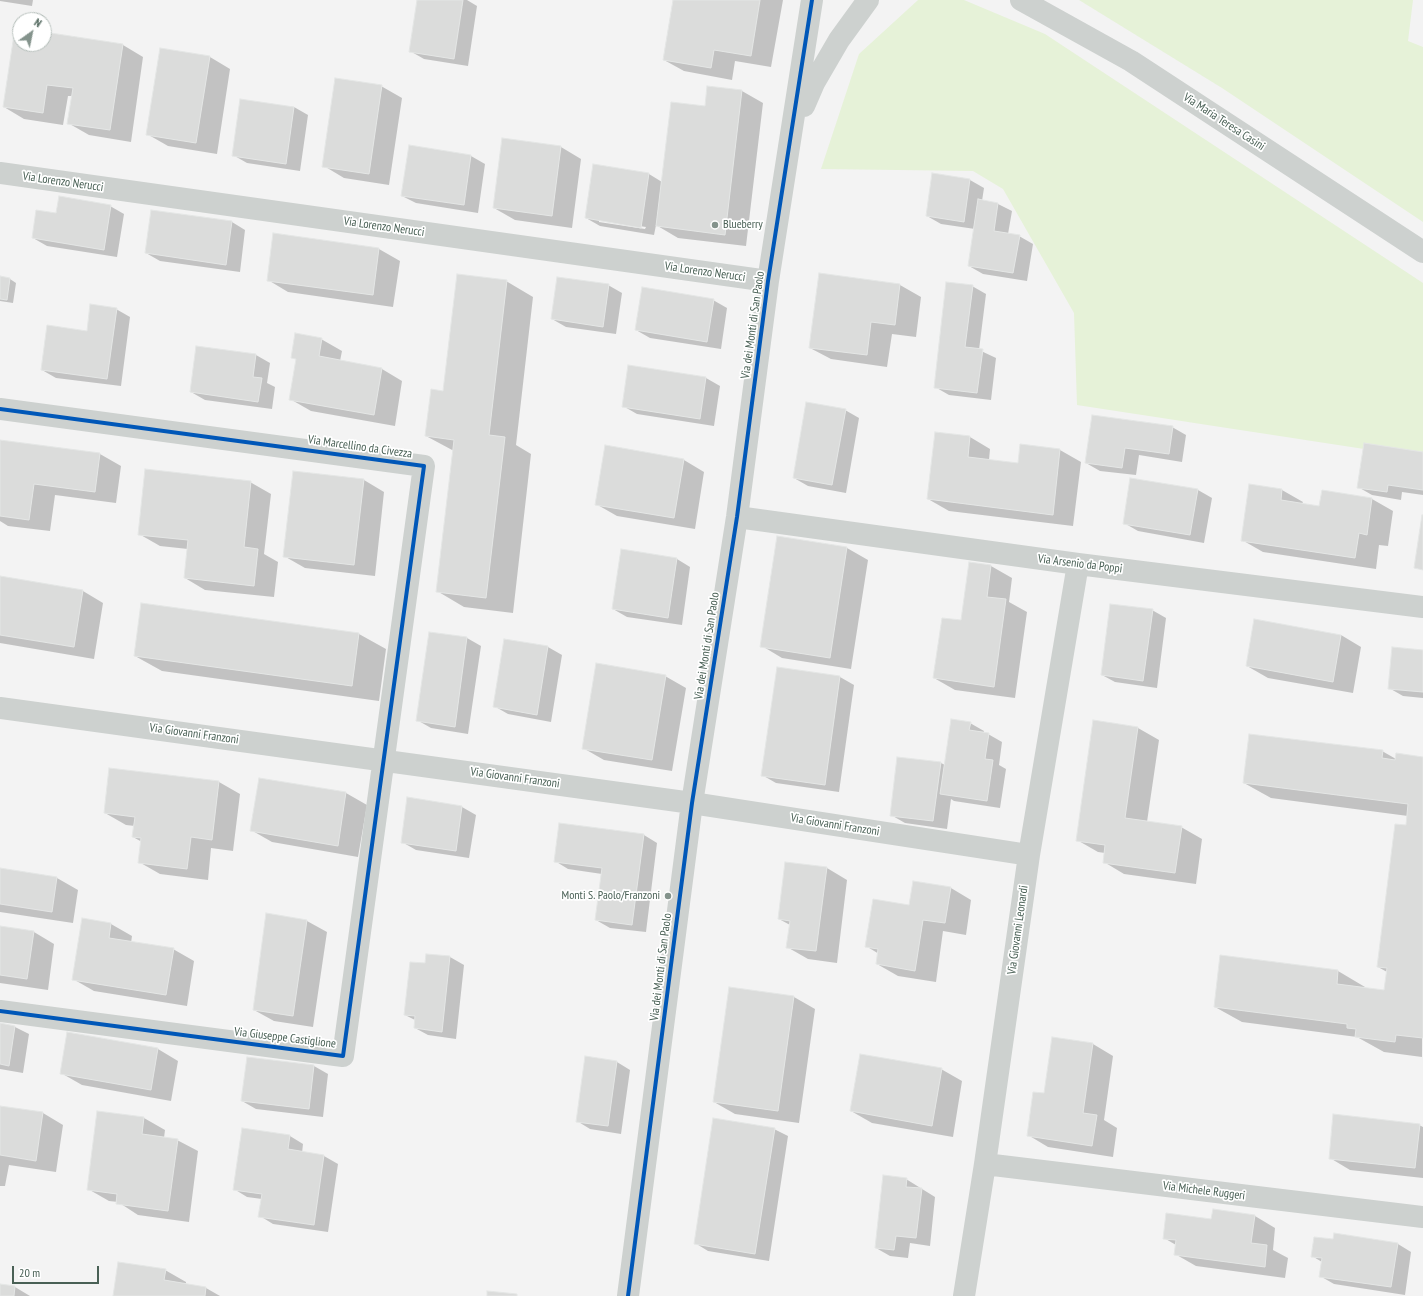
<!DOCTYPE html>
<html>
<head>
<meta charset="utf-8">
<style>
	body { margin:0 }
	#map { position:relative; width:1423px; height:1296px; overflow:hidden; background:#f3f3f3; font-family:"PT Sans Narrow",sans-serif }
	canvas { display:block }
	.north { position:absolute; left:12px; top:12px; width:40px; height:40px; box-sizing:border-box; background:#fff; border:1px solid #b6bfbb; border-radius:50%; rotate:33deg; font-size:11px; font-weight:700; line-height:16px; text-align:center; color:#496055 }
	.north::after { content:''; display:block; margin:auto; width:14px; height:18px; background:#84938c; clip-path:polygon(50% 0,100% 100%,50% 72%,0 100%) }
	.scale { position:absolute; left:12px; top:1266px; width:87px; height:18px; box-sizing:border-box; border:2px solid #496055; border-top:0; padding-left:5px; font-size:12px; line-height:14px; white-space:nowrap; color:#496055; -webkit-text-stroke:3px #fff; paint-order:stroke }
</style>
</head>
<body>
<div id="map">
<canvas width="1423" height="1296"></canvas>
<div class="north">N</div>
<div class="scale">20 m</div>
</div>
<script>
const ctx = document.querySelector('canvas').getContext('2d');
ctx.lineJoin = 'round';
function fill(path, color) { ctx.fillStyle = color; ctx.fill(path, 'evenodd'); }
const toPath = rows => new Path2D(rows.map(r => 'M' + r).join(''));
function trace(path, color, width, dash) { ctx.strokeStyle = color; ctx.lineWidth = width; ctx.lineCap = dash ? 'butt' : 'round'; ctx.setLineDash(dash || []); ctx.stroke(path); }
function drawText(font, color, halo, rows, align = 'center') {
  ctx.font = font + ' "PT Sans Narrow",sans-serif'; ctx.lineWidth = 3.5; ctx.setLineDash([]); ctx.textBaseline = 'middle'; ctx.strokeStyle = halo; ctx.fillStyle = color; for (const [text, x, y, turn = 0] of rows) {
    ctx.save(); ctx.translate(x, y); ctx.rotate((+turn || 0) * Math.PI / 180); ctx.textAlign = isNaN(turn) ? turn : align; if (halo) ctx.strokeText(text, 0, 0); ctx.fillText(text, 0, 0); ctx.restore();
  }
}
const green = toPath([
	[918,0,964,0,1045,34,1423,283,1423,458,1077,405,1074,313,1003,189,973,171,821,169,859,54],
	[1079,0,1413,0,1408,41,1423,47,1423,222,1222,88]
]);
const shadow = toPath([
	[0,0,33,0,32,6,0,1],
	[418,0,467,0,477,6,468,66,424,59,410,51],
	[674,0,783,0,771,67,735,61,732,80,684,71,664,60],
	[20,30,20,44,44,44,44,33,123,45,143,57,131,142,89,135,68,123,72,96,68,96,63,125,24,119,4,107],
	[210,57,230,69,217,154,168,146,147,134],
	[381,86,402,98,389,185,344,178,324,166],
	[708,87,742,91,763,103,746,246,678,238,656,225,654,235,600,226,586,218,649,174,662,182,706,107],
	[599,220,646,227,645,229,599,222],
	[241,100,294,107,308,115,300,171,247,163,233,155],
	[409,147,471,156,485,164,478,213,416,203,402,196],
	[561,147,581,159,572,228,515,220,494,208],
	[933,174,970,180,984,188,982,201,998,204,1012,211,1008,234,1019,236,1033,244,1027,281,983,274,969,266,975,229,941,224,927,216],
	[110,206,124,214,117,257,47,246,33,238,57,214],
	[232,222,245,230,240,272,160,261,146,253],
	[274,234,379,249,400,261,393,307,288,292,268,280],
	[820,274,900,285,921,297,916,337,892,334,887,367,831,359,810,348],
	[0,277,10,279,16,283,13,303,0,301],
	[506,281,533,297,516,445,531,454,513,613,464,607,437,591,454,451,426,436,444,392],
	[608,285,622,293,616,334,566,327,552,319],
	[972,286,986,294,979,350,996,358,991,400,949,395,935,387],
	[713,300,727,308,721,349,650,338,636,330],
	[116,309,130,317,121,386,56,378,42,370],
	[321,339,342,351,340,361,382,369,402,381,395,426,311,411,290,399,297,360,292,357],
	[197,347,256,355,270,363,267,383,275,387,272,409,205,400,191,392],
	[629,366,706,378,720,386,714,426,637,414,623,406],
	[845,410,859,418,846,493,808,486,794,478],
	[1172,427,1186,435,1182,462,1139,455,1136,475,1100,471,1086,463],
	[970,437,990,449,989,460,1018,464,1021,445,1060,450,1081,462,1073,526,949,511,928,499],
	[0,441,100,454,121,466,116,503,55,495,50,531,8,526,0,521],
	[1423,453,1423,495,1402,492,1401,500,1372,495,1358,487],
	[684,460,704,472,695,529,617,516,596,504],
	[1131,479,1198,490,1212,498,1204,543,1138,531,1124,523],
	[364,480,384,492,375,576,305,568,284,556],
	[250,482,271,494,264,554,278,562,274,597,205,590,185,578,188,549,160,546,139,534],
	[1282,490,1303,502,1302,504,1320,507,1323,492,1372,499,1393,511,1388,546,1379,545,1376,569,1263,552,1242,540],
	[778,537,847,548,868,560,851,669,782,658,762,646],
	[677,559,690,567,682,625,627,617,613,609],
	[970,563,991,566,1012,578,1009,602,1027,612,1015,698,955,690,934,678,962,621],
	[0,577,83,591,103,603,94,659,0,643],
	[1152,610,1166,618,1157,688,1115,682,1102,675],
	[430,633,467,638,481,646,468,734,431,728,417,720],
	[359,634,386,649,379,701,162,671,135,656],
	[1341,635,1361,647,1353,693,1268,678,1247,666],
	[505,640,548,647,562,655,551,722,508,714,494,706],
	[1423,651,1423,698,1403,696,1389,688],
	[777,668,840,677,854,685,839,792,776,783,762,775],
	[665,676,686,688,672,771,604,760,583,748],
	[1094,722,1138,728,1159,740,1147,822,1181,827,1202,839,1196,884,1124,874,1104,862,1105,853,1098,852,1077,840],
	[970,723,984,731,983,734,988,734,1002,742,999,765,1006,769,1000,808,954,801,951,799,947,829,905,823,891,815,941,763,945,765],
	[1382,751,1396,759,1423,758,1422,1057,1384,1052,1357,1037,1242,1022,1215,1007,1221,956,1338,971,1365,987,1365,989,1385,991,1387,972,1378,967,1408,816,1271,798,1244,783],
	[110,769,219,782,240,794,233,851,211,848,208,880,160,874,139,862,142,842,133,837,135,826,126,825,105,813],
	[259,779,346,793,367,805,358,857,272,842,251,830],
	[462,807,476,815,469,858,416,850,402,842],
	[644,835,657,843,646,932,610,928,596,920,602,874,568,869,555,861],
	[827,868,847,880,837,963,808,959,787,947,790,925,779,919],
	[0,869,57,878,78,890,73,923,0,912],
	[951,888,971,900,966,935,943,931,936,982,898,976,877,964,879,954,866,946,910,906],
	[83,919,111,924,132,936,131,943,173,949,194,961,187,1006,94,991,73,979],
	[307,921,327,932,313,1027,274,1021,254,1010],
	[0,927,34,932,54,944,48,990,0,983],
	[450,957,464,965,456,1039,428,1035,415,1028,415,1020,405,1015,426,964],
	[730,988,794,997,815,1009,799,1123,735,1114,714,1102],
	[0,1024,15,1027,29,1034,23,1073,0,1069],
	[1093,1044,1113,1056,1104,1120,1117,1128,1113,1157,1048,1147,1028,1135,1044,1094],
	[158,1049,178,1061,171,1101,82,1085,61,1073],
	[248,1058,314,1066,328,1074,323,1117,256,1109,242,1101],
	[617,1062,630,1070,621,1134,590,1129,577,1121],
	[941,1069,962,1081,953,1137,872,1123,851,1111],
	[0,1107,43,1113,63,1125,56,1172,9,1165,5,1186,0,1186],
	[98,1112,144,1118,165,1130,164,1138,177,1140,198,1151,189,1222,138,1215,118,1202,109,1201,88,1189],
	[1419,1125,1423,1127,1423,1178,1350,1170,1330,1158],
	[774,1129,788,1136,769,1261,708,1251,695,1243],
	[290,1136,303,1144,302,1153,324,1156,338,1164,328,1232,273,1224,260,1216,262,1199,247,1197,234,1189],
	[906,1179,935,1197,930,1246,910,1243,908,1258,890,1256,876,1248],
	[1255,1216,1275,1228,1273,1250,1288,1258,1285,1278,1196,1266,1175,1254,1176,1245,1164,1238,1212,1220],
	[1398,1244,1411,1252,1405,1295,1334,1284,1320,1276,1322,1262,1312,1256],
	[165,1270,186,1282,186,1285,206,1288,220,1296,114,1296],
	[0,1285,15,1287,30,1296,0,1296]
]);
const building = toPath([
	[417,0,463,0,454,59,409,52,417,0],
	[673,0,760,0,751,56,714,50,711,68,663,60,673,0],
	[15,28,20,29,20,44,44,44,44,32,123,44,110,130,67,124,73,88,47,85,43,113,3,107,15,28],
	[160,48,210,56,196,143,146,135,160,48],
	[335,78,382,85,369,174,322,167,335,78],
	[707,86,742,90,725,235,656,226,671,102,705,106,707,86],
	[240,99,294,107,286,164,232,156,240,99],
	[502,138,561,146,552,216,493,208,502,138],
	[409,145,471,155,464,205,401,196,409,145],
	[593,164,649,173,641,228,585,218,593,164],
	[932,173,970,179,964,222,926,216,932,173],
	[59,196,111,205,104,250,32,238,36,210,56,213,59,196],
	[978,199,998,203,994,231,1020,235,1013,273,968,266,978,199],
	[151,210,232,221,226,265,145,253,151,210],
	[273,233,379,248,373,295,267,281,273,233],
	[819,273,900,284,895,325,871,322,867,355,809,348,819,273],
	[457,274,507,280,489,435,505,437,486,598,436,592,454,440,425,436,431,389,443,391,457,274],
	[0,276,10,278,7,300,0,299,0,276],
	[557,277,609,284,603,327,551,319,557,277],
	[946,282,973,285,965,347,983,349,977,393,934,388,946,282],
	[642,287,714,299,707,342,635,330,642,287],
	[90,304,117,308,107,379,41,370,47,325,87,331,90,304],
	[295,333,322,338,319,356,382,368,374,415,289,400,296,359,291,358,295,333],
	[196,346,256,354,253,377,262,378,258,402,190,392,196,346],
	[628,365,706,377,700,419,622,407,628,365],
	[806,402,846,409,832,485,793,478,806,402],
	[1092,415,1173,426,1169,454,1125,448,1122,468,1085,463,1092,415],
	[935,432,970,436,968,457,1018,463,1020,444,1060,449,1053,515,927,499,935,432],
	[0,440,100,453,95,492,34,484,29,520,0,516,0,440],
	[1364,443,1423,452,1423,490,1388,485,1387,492,1357,488,1364,443],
	[605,445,684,459,674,518,595,505,605,445],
	[145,469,251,481,244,547,258,549,254,586,184,578,188,540,138,535,145,469],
	[293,471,364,479,354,565,283,557,293,471],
	[1130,478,1198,489,1190,535,1123,524,1130,478],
	[1249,484,1282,489,1281,500,1319,506,1322,490,1372,498,1367,535,1359,533,1355,558,1241,541,1249,484],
	[1422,515,1423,515,1423,570,1414,568,1422,515],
	[777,536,847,547,830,658,760,647,777,536],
	[621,549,677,558,668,618,612,609,621,549],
	[969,562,991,565,987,597,1006,599,994,687,933,678,942,618,961,620,969,562],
	[0,576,83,590,74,647,0,635,0,576],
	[141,603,359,633,352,686,134,656,141,603],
	[1110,604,1153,609,1143,681,1101,675,1110,604],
	[1254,619,1341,635,1333,682,1246,666,1254,619],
	[429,632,467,637,455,727,416,721,429,632],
	[504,639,548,646,537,715,493,707,504,639],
	[1392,647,1423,650,1423,692,1388,689,1392,647],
	[596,663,666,675,652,760,582,749,596,663],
	[777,667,840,676,825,785,761,776,777,667],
	[951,719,971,722,969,730,989,733,985,759,993,760,987,801,940,794,951,719],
	[1093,720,1138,727,1125,818,1182,826,1175,873,1103,863,1105,845,1076,841,1093,720],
	[1249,734,1383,750,1382,758,1395,760,1396,753,1423,757,1423,1038,1396,1035,1395,1042,1355,1037,1356,1029,1347,1028,1347,1024,1214,1007,1220,955,1338,970,1337,984,1384,990,1387,968,1377,967,1395,824,1406,825,1408,804,1243,783,1249,734],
	[897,757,941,762,933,821,890,816,897,757],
	[109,768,219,781,212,840,191,837,187,869,138,863,141,838,132,837,135,817,104,813,109,768],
	[259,778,346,792,338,846,250,831,259,778],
	[407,797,462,806,456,851,401,843,407,797],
	[559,823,644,834,632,925,595,920,602,868,554,862,559,823],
	[785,862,827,867,816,951,786,948,790,921,778,919,785,862],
	[0,868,57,877,52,912,0,904,0,868],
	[913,881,951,887,945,923,923,920,915,971,876,964,878,949,865,947,873,899,909,905,913,881],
	[266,913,307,920,293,1016,253,1010,266,913],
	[82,918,111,923,109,938,174,948,166,995,72,980,82,918],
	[0,926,34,931,27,979,0,975,0,926],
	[426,954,450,956,442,1032,414,1028,415,1016,404,1015,410,962,425,963,426,954],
	[729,987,794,996,778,1111,713,1102,729,987],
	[0,1023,15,1026,9,1066,0,1064,0,1023],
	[67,1032,158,1048,151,1090,60,1074,67,1032],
	[1052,1037,1093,1043,1083,1113,1097,1115,1092,1146,1027,1136,1033,1092,1044,1093,1052,1037],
	[860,1054,942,1068,932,1126,850,1111,860,1054],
	[585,1056,617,1061,608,1126,576,1122,585,1056],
	[247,1057,314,1065,309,1109,241,1101,247,1057],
	[0,1106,43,1112,36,1161,0,1155,0,1106],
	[97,1111,144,1117,142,1134,178,1139,168,1211,116,1204,117,1194,87,1190,97,1111],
	[1333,1114,1420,1124,1415,1168,1329,1159,1333,1114],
	[713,1118,775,1128,755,1254,694,1244,713,1118],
	[242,1128,290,1135,288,1149,324,1155,314,1225,258,1217,262,1194,233,1190,242,1128],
	[883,1175,907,1178,906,1187,922,1188,916,1238,896,1236,894,1250,875,1248,883,1175],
	[1213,1209,1255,1215,1251,1243,1267,1245,1265,1267,1174,1255,1176,1240,1163,1239,1166,1213,1211,1219,1213,1209],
	[1334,1233,1398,1243,1391,1287,1319,1277,1322,1258,1311,1257,1314,1237,1333,1239,1334,1233],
	[118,1262,166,1269,164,1280,206,1287,205,1296,113,1296,118,1262],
	[0,1284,15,1286,14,1296,0,1296,0,1284],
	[487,1291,517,1294,517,1296,487,1296,487,1291]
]);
const minor = toPath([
	[1021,0,1131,61,1423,252],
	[804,106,814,83,839,40,868,0],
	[0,173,768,281],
	[0,409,424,466,343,1056,0,1011],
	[737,517,1078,564,1423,607],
	[0,708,692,803,1029,855],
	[985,1164,1423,1217],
	[628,1296,692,803,737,517,768,281,812,0],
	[964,1296,985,1164,1029,855,1078,564]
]);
const cycleway = toPath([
	[0,409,424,466,343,1056,0,1011],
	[628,1296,692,803,737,517,768,281,812,0]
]);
const markers = [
	[715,225,4,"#84938c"],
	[668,896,4,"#84938c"]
];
const streetNames = [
	["Via Maria Teresa Casini",1224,122,33],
	["Via Lorenzo Nerucci",63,182,8],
	["Via Lorenzo Nerucci",384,227,8],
	["Via Lorenzo Nerucci",705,272,8],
	["Via dei Monti di San Paolo",753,325,-82],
	["Via Marcellino da Civezza",360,447,8],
	["Via Arsenio da Poppi",1080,564,7],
	["Via dei Monti di San Paolo",707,646,-81],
	["Via Giovanni Franzoni",194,734,8],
	["Via Giovanni Franzoni",515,778,8],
	["Via Giovanni Franzoni",835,825,9],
	["Via Giovanni Leonardi",1018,930,-82],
	["Via dei Monti di San Paolo",661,967,-83],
	["Via Giuseppe Castiglione",285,1038,7],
	["Via Michele Ruggeri",1204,1191,7]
];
const poiNames = [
	["Blueberry",723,225],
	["Monti S. Paolo/Franzoni",660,896,"right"]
];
fill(green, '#e6f2d8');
fill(shadow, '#0003');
fill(building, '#dbdcdb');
trace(building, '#e4e6e5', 1);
trace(minor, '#cdd1cf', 22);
trace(cycleway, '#0057b8', 4);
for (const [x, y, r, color] of markers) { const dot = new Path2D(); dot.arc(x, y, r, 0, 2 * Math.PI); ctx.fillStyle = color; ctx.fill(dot); trace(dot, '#fff', 1.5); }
drawText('12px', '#496055', '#fff', streetNames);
drawText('12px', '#496055', '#fff', poiNames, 'left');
</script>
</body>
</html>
